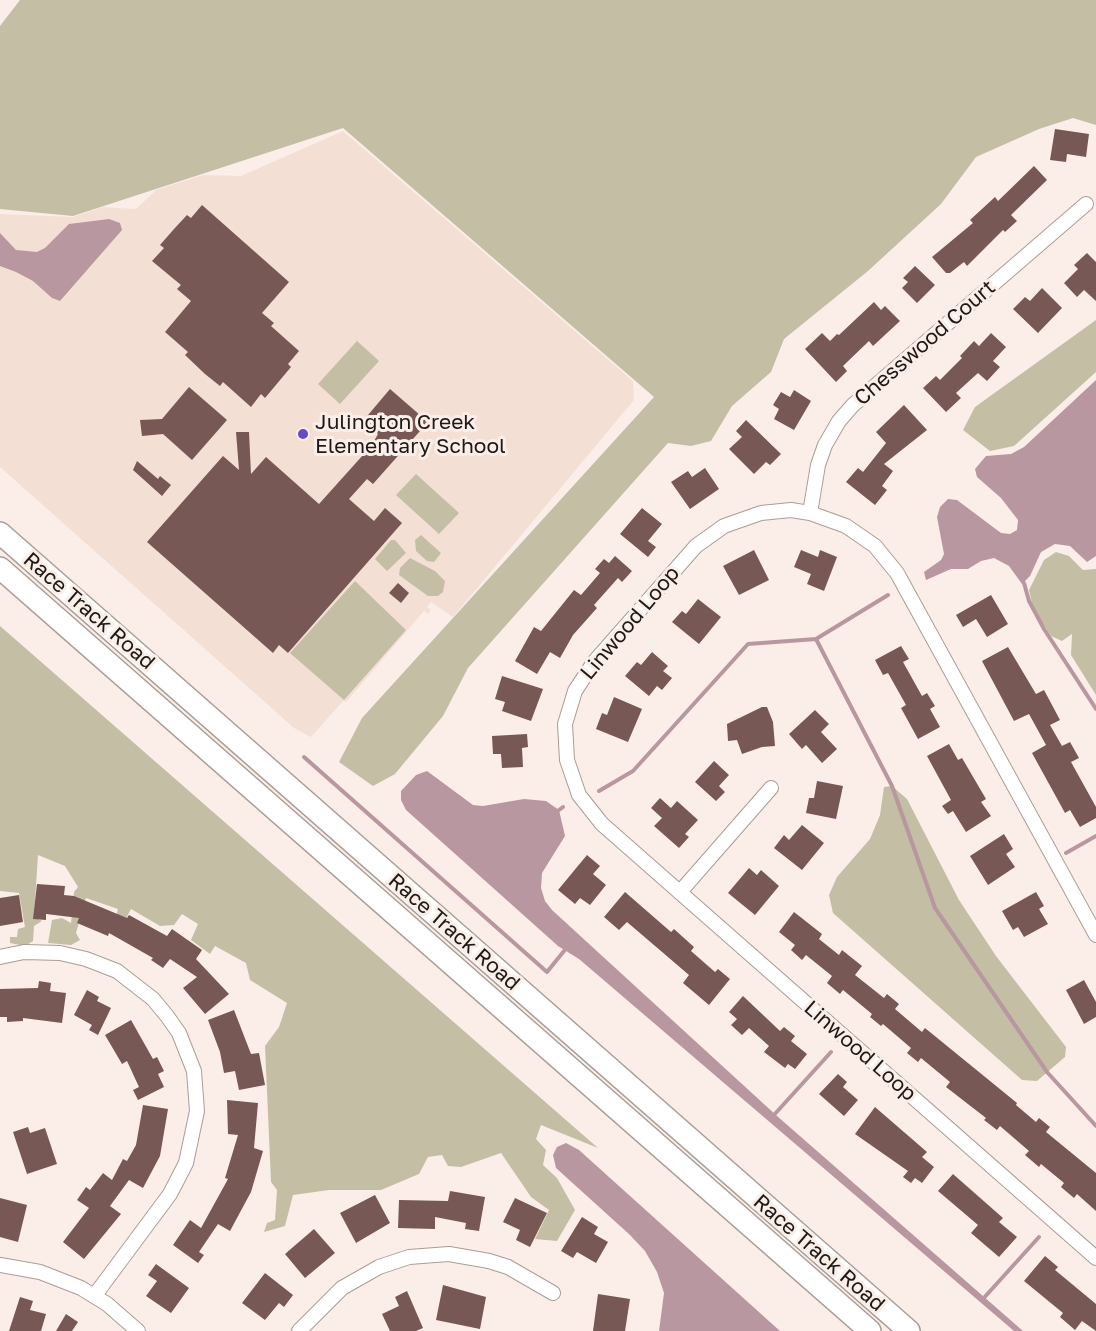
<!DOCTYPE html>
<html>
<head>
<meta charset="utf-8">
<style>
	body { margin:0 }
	canvas { display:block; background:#fbeee8 }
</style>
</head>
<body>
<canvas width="1096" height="1331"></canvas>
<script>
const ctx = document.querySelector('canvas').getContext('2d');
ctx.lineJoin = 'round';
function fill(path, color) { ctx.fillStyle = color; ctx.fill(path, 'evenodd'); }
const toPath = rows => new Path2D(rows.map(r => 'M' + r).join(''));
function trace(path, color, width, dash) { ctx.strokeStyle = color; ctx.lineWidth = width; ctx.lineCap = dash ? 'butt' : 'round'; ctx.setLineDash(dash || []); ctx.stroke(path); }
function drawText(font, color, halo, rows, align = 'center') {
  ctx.font = font + ' "Golos Text",sans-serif'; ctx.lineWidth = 6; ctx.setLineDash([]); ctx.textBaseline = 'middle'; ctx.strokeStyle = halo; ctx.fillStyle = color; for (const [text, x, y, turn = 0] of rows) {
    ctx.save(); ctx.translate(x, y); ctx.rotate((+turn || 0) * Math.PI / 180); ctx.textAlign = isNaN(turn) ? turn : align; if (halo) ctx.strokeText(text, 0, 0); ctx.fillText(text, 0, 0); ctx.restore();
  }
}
const built = toPath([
	[343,131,633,381,634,400,453,617,431,602,427,607,431,610,428,614,424,611,346,702,343,701,311,737,294,728,0,467,0,214,73,217,103,207,136,209,156,190,203,175,241,176]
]);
const green = toPath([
	[20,0,1096,0,1096,125,1073,118,1039,129,976,157,941,204,868,271,784,339,771,372,732,406,711,441,691,446,668,443,468,668,443,716,395,774,373,786,339,762,362,718,654,397,343,128,73,216,0,209,0,26],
	[1096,320,1096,372,1014,446,990,451,963,430,975,407],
	[357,341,379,361,340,404,318,384],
	[416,474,459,513,439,534,396,495],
	[421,535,441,553,434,562,427,561,416,551,415,540],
	[391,540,395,540,406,553,387,571,375,559],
	[1056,552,1069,556,1083,570,1096,569,1096,695,1071,655,1072,634,1062,641,1051,636,1033,608,1029,590,1044,560],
	[410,558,435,571,445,581,443,592,438,596,428,596,399,575,400,568],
	[355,581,406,630,344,700,290,653],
	[0,626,598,1148,541,1125,536,1139,546,1150,543,1165,557,1178,575,1210,557,1241,535,1239,549,1210,531,1197,501,1153,461,1167,448,1166,442,1155,428,1157,419,1174,381,1190,329,1190,293,1195,285,1226,264,1232,267,1223,275,1220,277,1190,271,1182,265,1046,279,1027,287,1003,250,980,246,963,215,946,210,954,191,940,198,924,182,914,174,925,160,926,131,909,120,930,114,926,118,909,86,898,76,933,80,940,71,945,48,943,52,920,62,918,71,923,74,892,78,887,65,866,38,855,34,917,42,921,34,926,33,941,25,946,10,943,10,937,17,937,18,929,25,927,19,893,0,891],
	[892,786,907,799,959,900,996,956,1066,1047,1065,1057,1037,1081,1022,1080,833,913,829,895,837,877,870,839,880,815,884,787]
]);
const water = toPath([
	[109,219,120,223,122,230,60,301,52,298,33,281,16,272,0,266,0,233,16,250,37,252,45,248,69,224],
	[1096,380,1096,556,1087,562,1070,546,1055,544,1041,552,1030,576,1022,584,1009,566,994,558,981,561,968,569,951,569,926,580,924,572,941,560,944,554,937,517,940,507,948,499,957,500,1001,533,1010,534,1017,530,1018,520,1001,498,977,477,975,469,986,456,1011,454,1024,447],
	[427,771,473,805,483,806,524,799,546,801,559,810,565,836,542,873,541,888,545,901,552,910,777,1116,1023,1331,1014,1331,579,959,558,946,406,810,401,800,401,791,416,775],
	[566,1143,579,1150,780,1331,659,1331,664,1293,657,1272,645,1251,630,1235,556,1168,553,1155,557,1147]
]);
const stream = toPath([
	[1024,583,1029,601,1044,629,1096,709],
	[816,639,892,786,935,908,1047,1072,1096,1126],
	[304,757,547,972,564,951],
	[599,791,633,771,748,644,816,639,888,595],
	[559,810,563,807],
	[1066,853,1096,836],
	[773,1116,831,1052],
	[982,1300,1039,1237]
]);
const building = toPath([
	[1055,129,1089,134,1086,157,1067,154,1066,162,1050,160],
	[1034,166,1047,180,1011,215,1017,221,1005,232,1003,230,967,266,964,262,950,273,946,273,932,257,973,223,970,220,995,197,998,201],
	[202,205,289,282,262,313,274,323,271,326,299,351,288,364,291,367,265,398,261,394,251,407,223,382,220,386,205,374,185,355,188,352,165,332,191,301,177,289,181,285,152,261,164,248,160,245,174,229,187,215,191,218],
	[1087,253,1096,262,1096,301,1084,290,1077,297,1064,283,1078,269,1074,265],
	[915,266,935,285,917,303,902,288,908,282,903,278],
	[1042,288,1062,308,1038,333,1013,309,1025,297,1030,301],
	[874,302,881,310,885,306,900,321,873,346,869,341,843,366,847,371,836,382,805,349,822,333,830,341,837,334,839,335],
	[991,333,1006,347,993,361,1000,367,987,381,978,373,956,393,961,398,946,412,923,388,936,376,940,380,962,358,960,356,974,341,979,346],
	[189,387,227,420,192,460,163,434,142,436,140,420,162,419],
	[390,389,428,422,373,484,367,479,349,499,374,521,385,508,402,523,288,653,279,645,273,653,147,542,223,456,239,470,236,432,249,432,251,474,266,457,319,504,372,445,378,434,363,421],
	[794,390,811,401,794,430,774,419,779,409,773,405,781,392,790,397],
	[904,405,927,430,884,464,893,471,882,486,887,490,875,505,846,482,858,468,863,472,886,443,876,432],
	[746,420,781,454,770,465,766,462,754,474,729,449,742,437,736,431],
	[137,461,158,479,160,476,171,485,162,496,133,470],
	[705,468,719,489,690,509,671,482,688,471,692,477],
	[642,508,662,524,648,541,656,547,648,557,620,534],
	[754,550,769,580,739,595,723,566],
	[801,550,818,557,820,550,837,557,824,591,807,584,811,574,794,567],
	[615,556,632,571,622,582,618,578,594,605,597,608,573,635,560,658,550,652,537,674,515,661,534,627,541,631,574,590,581,595,600,573,595,569,604,559,609,563],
	[398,583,409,593,401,603,389,593],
	[991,595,1008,624,987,637,976,619,963,627,956,615],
	[698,599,721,617,699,644,672,622,682,611,686,614],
	[901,646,909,659,903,662,922,696,927,693,935,706,930,709,940,727,918,739,901,708,906,705,888,673,883,675,875,660],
	[1008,647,1036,694,1044,690,1060,720,1050,725,1062,746,1070,742,1079,758,1071,762,1096,807,1096,818,1080,827,1070,810,1065,813,1032,753,1046,745,1029,714,1014,721,982,661],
	[652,652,668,666,663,671,672,678,662,690,657,686,649,696,625,676,637,662,641,665],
	[502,676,543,689,531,721,502,711,505,702,495,699],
	[614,697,642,709,628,742,596,729,602,713,607,715],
	[762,707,767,707,773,722,775,746,762,747,742,754,737,740,728,741,727,724],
	[815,710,829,724,821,732,837,749,822,763,806,745,802,749,789,734],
	[527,734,528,747,522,748,523,767,502,768,501,754,493,754,492,736],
	[949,744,958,760,962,758,986,799,981,802,991,816,966,832,953,811,948,814,942,806,951,800,927,756],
	[714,761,729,775,719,786,725,792,716,801,695,782],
	[817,781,843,786,836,819,806,813,809,798,814,798],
	[660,798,671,808,677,801,698,820,685,834,689,837,679,848,654,826,662,818,651,808],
	[802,825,824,843,802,870,774,848,784,835,789,840],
	[1004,834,1013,849,1006,854,1015,867,988,885,970,856],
	[587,855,600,866,593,874,606,885,590,905,580,898,575,904,558,890],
	[749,868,757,875,761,870,779,886,755,915,728,893],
	[37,884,65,886,64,895,74,896,127,918,129,915,167,936,172,929,202,950,196,959,229,994,205,1014,183,988,197,977,170,959,163,968,151,960,153,958,109,933,108,936,77,923,79,918,46,914,46,920,33,919],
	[625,892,671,932,674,929,694,947,691,951,715,972,718,969,730,979,709,1005,683,983,689,975,627,922,619,930,604,917],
	[1036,892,1044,906,1039,909,1048,924,1024,937,1018,927,1013,930,1002,911],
	[19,895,23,922,0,926,0,898],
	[794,912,822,934,819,939,839,955,842,950,862,966,855,975,884,998,887,994,899,1004,895,1009,922,1032,925,1028,1017,1103,1016,1105,1036,1122,1039,1118,1050,1127,1046,1132,1096,1173,1096,1211,1077,1194,1074,1198,1061,1187,1064,1183,1041,1164,1039,1167,1025,1155,1029,1151,1000,1126,997,1130,984,1120,986,1118,946,1087,950,1082,921,1058,918,1062,907,1053,911,1048,883,1024,881,1026,870,1017,872,1014,843,990,840,994,827,983,832,976,806,955,802,960,791,950,795,945,779,932],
	[1084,980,1096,1002,1096,1017,1084,1024,1066,990],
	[39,981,51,983,50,991,66,993,62,1023,23,1018,23,1021,7,1022,7,1017,0,1017,0,989,38,988],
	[87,990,99,997,97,1001,111,1008,98,1035,89,1030,92,1025,74,1015],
	[743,996,780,1031,784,1027,795,1036,791,1041,807,1054,795,1069,788,1064,785,1068,764,1052,769,1046,749,1028,742,1035,731,1025,737,1019,729,1012],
	[234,1010,251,1054,259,1053,265,1085,239,1090,235,1071,224,1073,220,1052,208,1020],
	[131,1020,153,1059,157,1057,164,1071,158,1074,164,1087,138,1100,133,1090,139,1087,127,1061,122,1064,105,1035],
	[838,1074,847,1082,843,1087,858,1100,844,1116,819,1094],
	[227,1100,258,1103,254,1148,263,1151,251,1192,230,1231,218,1224,199,1252,204,1255,198,1263,173,1245,190,1220,201,1228,228,1179,225,1178,238,1135,228,1134],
	[143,1105,168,1109,160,1156,143,1188,129,1180,110,1206,121,1214,84,1259,63,1242,89,1208,77,1200,86,1187,90,1190,103,1173,112,1180,123,1159,127,1161,136,1145],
	[875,1107,927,1152,922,1157,934,1167,922,1183,915,1178,911,1183,903,1177,908,1171,855,1134],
	[28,1127,30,1133,45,1128,57,1164,27,1174,13,1132],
	[953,1174,1003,1218,999,1222,1017,1237,999,1257,971,1233,978,1225,938,1191],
	[450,1191,485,1197,479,1231,465,1229,466,1223,435,1217,435,1229,398,1228,399,1200,448,1201],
	[375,1195,390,1223,356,1243,340,1213],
	[0,1198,27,1205,18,1242,0,1237],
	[515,1198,547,1213,530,1247,516,1240,520,1230,503,1222],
	[582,1217,598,1227,594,1234,608,1242,596,1263,577,1252,573,1258,561,1251],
	[314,1229,335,1253,305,1278,285,1254],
	[1045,1256,1058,1267,1055,1270,1096,1304,1096,1331,1082,1321,1075,1330,1060,1317,1063,1313,1024,1281],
	[156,1264,189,1288,171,1313,146,1296,157,1281,148,1275],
	[265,1273,293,1295,284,1307,279,1303,265,1320,242,1303],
	[443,1285,486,1297,480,1329,436,1320],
	[407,1291,423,1328,416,1331,390,1331,382,1314,399,1306,395,1297],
	[598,1294,630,1299,625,1331,593,1331],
	[20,1297,33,1301,30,1310,46,1314,41,1331,9,1331],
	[66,1314,78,1322,72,1331,56,1331]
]);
const minor = toPath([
	[810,513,818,465,825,445,839,421,853,405,1086,204],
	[680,892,771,788],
	[1096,935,897,573,875,546,846,526,810,513,791,510,761,513,724,526,696,546,594,662,575,691,565,724,567,760,579,795,602,824,1096,1258],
	[0,957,24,952,60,953,86,959,117,971,153,999,167,1016,179,1033,194,1071,197,1111,186,1163,170,1194,95,1295],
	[0,1265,40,1272,81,1288,107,1304,138,1331],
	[299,1331,342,1288,379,1267,409,1257,449,1254,489,1261,508,1267,553,1293]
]);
const primary = toPath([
	[0,533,909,1331],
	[0,568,870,1331]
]);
const markers = [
	[303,434,6,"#684ac2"]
];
const streetNames = [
	["Chesswood Court",925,343,-41],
	["Race Track Road",89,611,41],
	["Linwood Loop",630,623,-50],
	["Race Track Road",454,932,41],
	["Linwood Loop",860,1051,41],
	["Race Track Road",819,1253,41]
];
const poiNames = [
	["Julington Creek",315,422],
	["Elementary School",315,446]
];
fill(built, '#f4dfd5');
fill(green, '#c4bea5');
fill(water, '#b997a0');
trace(stream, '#b997a0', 4);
fill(building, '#775855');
trace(minor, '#a99d97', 16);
trace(primary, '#a99d97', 24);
trace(minor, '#fff', 14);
trace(primary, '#fff', 21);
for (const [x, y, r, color] of markers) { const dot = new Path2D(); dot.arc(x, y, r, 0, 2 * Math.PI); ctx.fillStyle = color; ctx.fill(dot); trace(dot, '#fbeee8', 2); }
drawText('21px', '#1d1917', '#fbeee8', streetNames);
drawText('21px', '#1d1917', '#fbeee8', poiNames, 'left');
</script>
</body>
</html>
